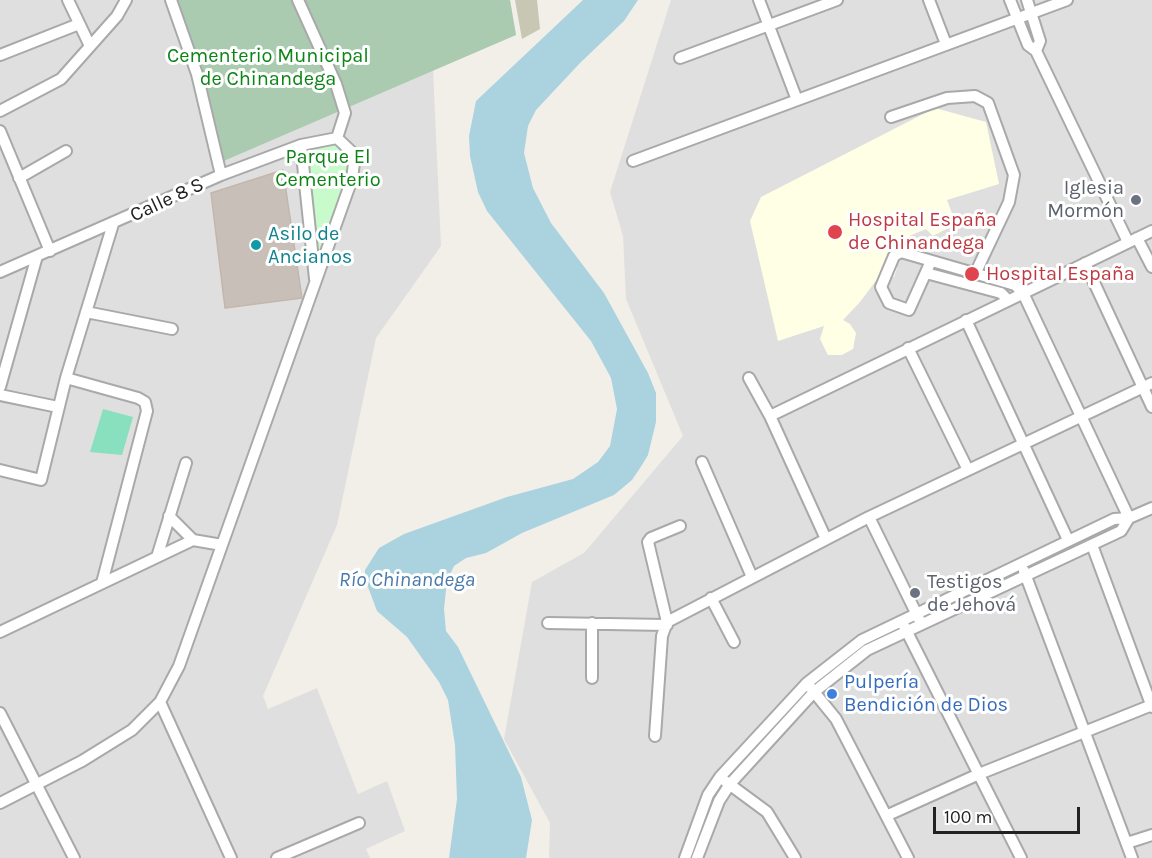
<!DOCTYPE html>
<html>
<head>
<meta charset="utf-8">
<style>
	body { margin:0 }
	#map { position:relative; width:1152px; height:858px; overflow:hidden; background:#f2efe9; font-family:Karla,sans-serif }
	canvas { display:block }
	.scale { position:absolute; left:933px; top:807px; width:147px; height:27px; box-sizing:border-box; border:3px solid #222; border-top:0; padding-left:8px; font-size:18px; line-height:21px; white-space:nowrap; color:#222; -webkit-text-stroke:4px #fff; paint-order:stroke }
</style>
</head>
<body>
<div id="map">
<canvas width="1152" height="858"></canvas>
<div class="scale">100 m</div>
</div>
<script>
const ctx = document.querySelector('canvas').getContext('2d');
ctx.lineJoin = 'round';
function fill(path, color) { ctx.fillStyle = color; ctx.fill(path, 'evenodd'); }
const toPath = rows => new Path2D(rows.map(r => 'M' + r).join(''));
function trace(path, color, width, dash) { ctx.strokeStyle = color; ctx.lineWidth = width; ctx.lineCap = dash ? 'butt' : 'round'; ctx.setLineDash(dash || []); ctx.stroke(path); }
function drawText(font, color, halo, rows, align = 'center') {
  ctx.font = font + ' Karla,sans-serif'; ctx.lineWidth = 6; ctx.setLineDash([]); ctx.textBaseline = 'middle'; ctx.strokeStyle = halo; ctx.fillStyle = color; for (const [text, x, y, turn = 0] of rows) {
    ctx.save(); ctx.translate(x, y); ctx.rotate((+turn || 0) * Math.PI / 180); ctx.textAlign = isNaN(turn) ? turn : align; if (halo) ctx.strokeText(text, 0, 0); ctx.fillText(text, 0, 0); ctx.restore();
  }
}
const residential = toPath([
	[0,0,510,0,516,35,433,70,441,246,376,338,337,525,263,696,268,709,317,688,358,794,387,781,405,831,366,849,370,858,0,858],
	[671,0,1152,0,1152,858,549,858,550,823,504,739,532,582,584,553,683,436,626,299,623,236,610,192]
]);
const education = toPath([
	[935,108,986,122,999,184,947,200,956,224,933,236,926,229,895,242,886,261,897,268,894,277,878,278,860,302,843,320,850,324,856,333,853,349,842,355,828,355,820,339,824,326,778,341,750,221,761,197]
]);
const construction = toPath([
	[515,0,537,0,540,29,522,39]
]);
const cemetery = toPath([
	[173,0,510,0,516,35,219,163,195,51]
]);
const park = toPath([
	[336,144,349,157,350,169,322,253,317,258,304,164,313,150]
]);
const pitch = toPath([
	[103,409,133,417,122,455,90,452]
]);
const water = toPath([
	[583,0,638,0,624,21,580,63,536,110,528,126,524,153,533,188,551,223,604,293,648,373,656,393,656,422,648,455,642,465,632,480,614,495,522,533,486,553,466,558,454,566,447,581,444,609,446,631,458,647,521,777,532,820,526,858,449,858,457,799,455,745,448,700,439,682,407,637,377,611,365,579,365,570,379,548,404,534,507,497,573,479,598,462,610,446,617,409,611,378,591,341,487,211,478,192,470,156,469,136,476,101]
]);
const building = toPath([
	[283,170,302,298,225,308,211,193,283,170]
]);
const minor = toPath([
	[68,0,90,46],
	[171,0,197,74,221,175],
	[298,0,336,84,345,113,337,138],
	[759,0,797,100],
	[929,0,946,44],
	[1010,0,1028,45,1036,51,1128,242],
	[1027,0,1040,41,1036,51],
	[0,55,79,24],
	[680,58,837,0],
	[0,111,61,79,117,16,126,0],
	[891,117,947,98,975,96,988,103,1014,175,1009,202,975,274],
	[0,131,50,251],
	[301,145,315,279],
	[633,161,1067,0],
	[19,178,66,151],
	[1137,238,1152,267],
	[931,261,909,310,889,303,881,287,894,256,901,252,1015,285,1023,293,1129,518],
	[1085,263,1152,407],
	[0,272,221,175,301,145,337,138],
	[926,273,1001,293,1008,300],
	[86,312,172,329],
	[966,320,1068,540],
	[908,348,968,470],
	[66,378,138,398,145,402,147,411,102,583],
	[749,378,770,416,826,539],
	[0,387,37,256],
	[0,395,58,407],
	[770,416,1152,231],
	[702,462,752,577],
	[0,470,41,480,66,378,113,224],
	[169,516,193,540],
	[869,517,919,619],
	[1092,545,1152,707],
	[157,557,186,463],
	[1024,571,1132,858],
	[711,598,734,642],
	[667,622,648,542,651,538,680,526],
	[548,623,667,625],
	[592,623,592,678],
	[904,626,1021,858],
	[0,632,193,540,222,545],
	[810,687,836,719,908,858],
	[160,702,231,858],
	[0,713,74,858],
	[655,736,662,636,667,622,869,517,1152,383],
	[725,781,767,812,795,858],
	[0,803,82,761,132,730,160,702,179,666,352,179,355,155,337,138],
	[888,815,979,774,1152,705],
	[1127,843,1152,835],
	[277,858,359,823],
	[685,858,708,795,720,777,807,683,862,640,1114,519,1129,518,1152,508],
	[697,858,719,801,730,784,814,692,867,650,1121,531,1129,518]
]);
const markers = [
	[1136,200,6,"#6b7280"],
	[835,232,8,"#e0444e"],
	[256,245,6,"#0f9aa8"],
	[972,274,8,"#e0444e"],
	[915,593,6,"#6b7280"],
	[832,694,6,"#3f7fe0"]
];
const parkNames = [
	["Cementerio Municipal",268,56],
	["de Chinandega",268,79],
	["Parque El",328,157],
	["Cementerio",328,180]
];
const worshipNames = [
	["Iglesia",1124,188],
	["Mormón",1124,211],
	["Testigos",927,582,"left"],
	["de Jehová",927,605,"left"]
];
const streetNames = [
	["Calle 8 S",167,200,-25]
];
const healthNames = [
	["Hospital España",848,220],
	["de Chinandega",848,243],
	["Hospital España",986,274]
];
const cultureNames = [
	["Asilo de",268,234],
	["Ancianos",268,257]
];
const shopNames = [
	["Pulpería",844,682],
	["Bendición de Dios",844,705]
];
const waterNames = [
	["Río Chinandega",407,580]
];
fill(residential, '#e0dfdf');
fill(education, '#ffffe5');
fill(construction, '#c7c7b4');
fill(cemetery, '#aacbaf');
fill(park, '#c8facc');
fill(pitch, '#88e0be');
fill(water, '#aad3df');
fill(building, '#c7bfb8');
trace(building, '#c4b6ab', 1.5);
trace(minor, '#a9a9a9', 14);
trace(minor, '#fff', 10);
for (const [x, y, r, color] of markers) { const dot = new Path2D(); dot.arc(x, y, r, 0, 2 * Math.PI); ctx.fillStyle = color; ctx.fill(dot); trace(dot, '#fff', 2); }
drawText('20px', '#0c8416', '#fff', parkNames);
drawText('20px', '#5b616d', '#fff', worshipNames, 'right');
drawText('20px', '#222', '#fff', streetNames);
drawText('20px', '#be3a42', '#fff', healthNames, 'left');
drawText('20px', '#0d838f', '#fff', cultureNames, 'left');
drawText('20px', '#366cbe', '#fff', shopNames, 'left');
drawText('italic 21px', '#4a7aab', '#fff', waterNames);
</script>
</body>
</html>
